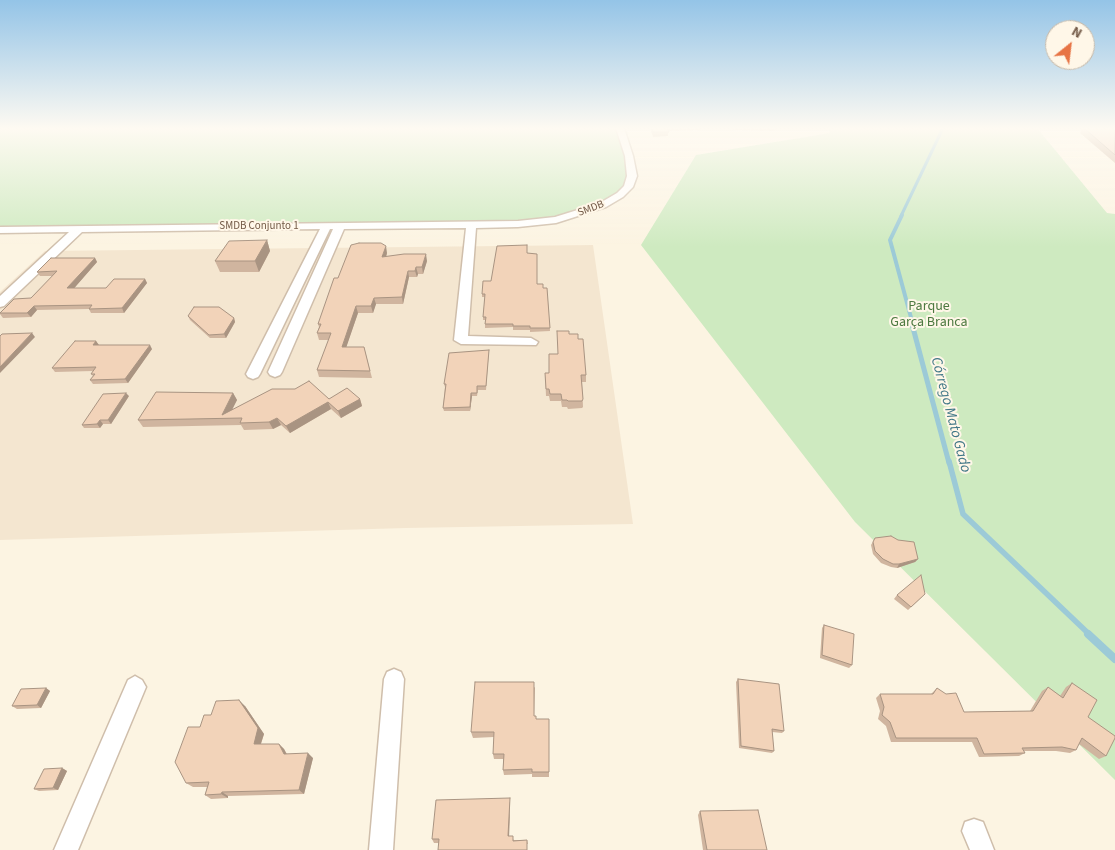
<!DOCTYPE html>
<html>
<head>
<meta charset="utf-8">
<style>
	body { margin:0 }
	#map { position:relative; width:1115px; height:850px; overflow:hidden; background:#fcf4e2; font-family:"Source Sans 3",sans-serif }
	canvas { display:block }
	.north { position:absolute; left:1045px; top:20px; width:50px; height:50px; box-sizing:border-box; background:#fff7e8; border:1px solid #c7b9a8; border-radius:50%; rotate:29deg; font-size:14px; font-weight:700; line-height:20px; text-align:center; color:#745b48 }
	.north::after { content:''; display:block; margin:auto; width:18px; height:22px; background:#e77445; clip-path:polygon(50% 0,100% 100%,50% 72%,0 100%) }
</style>
</head>
<body>
<div id="map">
<canvas width="1115" height="850"></canvas>
<div class="north">N</div>
</div>
<script>
const ctx = document.querySelector('canvas').getContext('2d');
ctx.lineJoin = 'round';
function fill(path, color) { ctx.fillStyle = color; ctx.fill(path, 'evenodd'); }
const toPath = rows => new Path2D(rows.map(r => 'M' + r).join(''));
function trace(path, color, width, dash) { ctx.strokeStyle = color; ctx.lineWidth = width; ctx.lineCap = dash ? 'butt' : 'round'; ctx.setLineDash(dash || []); ctx.stroke(path); }
function drawText(font, color, halo, rows, align = 'center') {
  ctx.font = font + ' "Source Sans 3",sans-serif'; ctx.lineWidth = 4; ctx.setLineDash([]); ctx.textBaseline = 'middle'; ctx.strokeStyle = halo; ctx.fillStyle = color; for (const [text, x, y, turn = 0] of rows) {
    ctx.save(); ctx.translate(x, y); ctx.rotate((+turn || 0) * Math.PI / 180); ctx.textAlign = isNaN(turn) ? turn : align; if (halo) ctx.strokeText(text, 0, 0); ctx.fillText(text, 0, 0); ctx.restore();
  }
}
const residential = toPath([
	[593,245,633,524,406,528,0,540,0,292,45,251]
]);
const green = toPath([
	[0,128,618,128,632,176,620,195,568,218,518,224,0,230],
	[828,128,1037,128,1107,213,1115,214,1115,780,855,522,641,245,696,155,830,133]
]);
const streamFar4 = toPath([
	[901,216,943,128]
]);
const streamFar3 = toPath([
	[902,215,890,240,913,325]
]);
const streamFar2 = toPath([
	[912,324,949,463]
]);
const streamFar1 = toPath([
	[949,461,963,514,1090,635]
]);
const stream = toPath([
	[1088,634,1115,659]
]);
const street = toPath([
	[616,128,624,128,633,156,637,176,633,187,623,197,606,207,556,223,518,227,476,228,468,336,531,338,538,342,536,345,461,344,454,340,466,228,344,229,282,372,280,375,275,377,270,375,268,372,333,229,330,229,260,374,258,377,253,379,248,377,246,374,320,229,82,232,4,306,0,307,0,296,69,232,0,233,0,227,518,221,555,217,600,203,617,193,624,186,627,176,625,156,616,128],
	[394,669,401,672,404,679,393,850,369,850,384,679,387,672,394,669],
	[135,676,142,680,146,687,78,850,54,850,128,680,135,676],
	[974,819,983,822,994,850,970,850,962,831,965,822,974,819]
]);
const wall = toPath([
	[650,128,700,128,700,130,668,131,668,136,653,137],
	[732,128,779,128,774,131,733,130],
	[1082,128,1115,128,1115,163,1080,133],
	[267,240,270,251,259,272,220,272,215,261],
	[387,253,386,257,427,261,423,274,418,274,417,277,409,277,403,304,376,304,373,313,358,313,346,347,364,347,372,378,319,377,317,370,329,340,319,340,317,333,319,327,318,324,338,278],
	[527,253,537,284,543,288,547,288,550,331,530,332,530,330,513,330,513,327,485,328,485,320,483,320,483,317,485,297,482,297,482,294,491,281],
	[95,258,97,262,74,288,106,288,145,279,147,283,124,313,91,313,89,309,37,310,31,317,3,318,0,314,0,313,31,298,53,276,40,276,37,272],
	[188,316,234,318,235,322,226,338,210,338,190,320],
	[569,334,578,339,586,375,586,382,582,382,583,407,582,408,568,409,567,407,562,407,561,401,550,401,549,396,546,396,545,373,549,373,558,354],
	[96,341,98,345,152,349,128,383,93,384,90,380,93,376,91,374,93,371,55,372,52,368],
	[489,350,486,390,478,390,477,396,472,396,470,411,444,411,443,408,445,387,444,384],
	[233,393,237,400,232,409,329,399,360,399,362,406,341,418,331,409,290,433,281,425,273,429,244,430,241,425,143,427,138,420],
	[129,396,111,424,103,424,100,428,84,428,82,425],
	[875,538,918,559,915,562,897,568,891,567,881,563,873,554,871,545],
	[897,595,922,597,908,610,894,599],
	[824,625,852,665,849,668,820,658,822,628],
	[738,679,784,731,782,733,772,732,774,751,772,753,739,748,736,682],
	[1072,683,1106,756,1099,759,1079,744,1076,750,1070,753,1056,751,1024,751,1025,753,1019,756,979,757,972,742,891,742,886,726,878,719,880,711,876,698,880,694,931,694,937,688,964,712,1030,711,1042,691,1048,687,1060,696,1066,687],
	[535,687,534,716,536,719,549,719,549,777,532,777,532,774,504,775,503,770,503,759,494,759,493,754,494,737,473,738,471,732],
	[46,688,50,691,41,708,17,709,12,706],
	[245,706,264,734,261,744,279,744,284,749,287,754,313,758,304,794,228,796,228,798,211,799,205,795,207,787,193,787,186,783,200,727],
	[62,768,67,771,58,790,39,791,34,789],
	[510,802,509,836,514,840,527,840,528,844,434,843,432,839],
	[700,811,767,850,703,850,698,815]
]);
const shadedWall = toPath([
	[267,240,270,251,259,272,255,261],
	[386,246,387,253,384,264,382,257],
	[426,254,427,261,423,274,422,267],
	[95,258,97,262,70,293,67,288],
	[416,267,418,274,417,277,415,271],
	[408,271,409,277,403,304,402,297],
	[145,279,147,283,124,313,122,308],
	[374,298,376,304,373,313,371,306],
	[34,306,37,310,31,317,27,313],
	[356,306,358,313,344,354,342,347],
	[234,318,235,322,226,338,224,334],
	[32,333,35,337,0,373,0,367],
	[96,341,99,345,96,349,93,345],
	[150,345,152,349,128,383,125,379],
	[126,393,129,396,111,424,108,420],
	[233,393,237,400,228,418,222,415],
	[471,393,472,396,470,411,470,407],
	[360,399,362,406,341,418,338,411],
	[328,402,331,409,290,433,286,426],
	[277,418,281,425,273,429,269,422],
	[100,420,103,424,100,428,97,424],
	[918,559,915,562,897,568,899,564],
	[46,688,50,691,41,708,37,705],
	[239,700,245,706,264,734,259,749,254,744],
	[279,744,284,749,289,759,284,754],
	[308,753,313,758,304,794,299,790],
	[62,768,67,771,58,790,53,788],
	[222,792,228,796,228,798,221,794],
	[510,798,510,802,509,839,508,836]
]);
const building = toPath([
	[652,128,667,128,669,132,653,132,652,128],
	[1084,128,1115,128,1115,155,1084,128],
	[267,240,255,261,215,261,229,241,267,240],
	[359,243,381,243,386,246,382,257,404,254,426,254,422,267,416,267,415,271,408,271,402,297,374,298,371,306,356,306,342,347,364,347,370,371,317,370,331,333,317,333,321,324,318,324,334,278,338,278,351,245,359,243],
	[527,245,527,253,537,254,537,284,543,284,543,288,547,288,550,328,530,328,530,326,513,326,513,324,485,324,486,317,483,317,485,294,482,294,483,281,491,281,497,246,527,245],
	[51,258,95,258,67,288,106,288,114,279,145,279,122,308,89,309,92,305,34,306,27,313,0,313,14,299,31,298,57,271,37,272,51,258],
	[194,307,219,307,234,318,224,334,209,335,188,316,194,307],
	[557,331,569,331,569,334,578,334,578,339,583,339,586,375,581,375,583,399,582,401,568,401,567,400,562,400,561,394,550,394,549,389,546,389,545,373,549,373,549,354,558,354,557,331],
	[32,333,0,367,0,336,2,334,32,333],
	[75,341,96,341,93,345,150,345,125,379,90,380,95,374,91,374,96,367,52,368,75,341],
	[489,350,486,386,477,386,477,393,471,393,470,407,443,408,446,384,444,384,449,353,489,350],
	[309,381,329,399,347,388,360,399,338,411,328,402,286,426,277,418,269,422,240,423,242,418,138,420,156,392,233,393,222,415,272,389,295,389,309,381],
	[126,393,108,420,100,420,97,424,82,425,103,394,126,393],
	[891,536,898,540,914,542,918,559,899,564,893,564,883,559,875,551,873,542,875,538,891,536],
	[921,575,925,594,911,607,897,595,921,575],
	[824,625,854,634,852,665,822,655,824,625],
	[738,679,779,684,784,731,772,729,774,751,741,746,738,679],
	[475,682,534,682,534,716,536,716,536,719,549,719,549,772,532,772,532,769,503,770,504,754,493,754,494,732,471,732,475,682],
	[1072,683,1097,700,1088,717,1115,736,1115,738,1106,756,1082,738,1076,750,1062,747,1022,748,1025,753,984,754,977,738,896,738,890,722,882,715,884,707,880,694,933,694,937,688,946,694,956,693,964,712,1033,711,1048,687,1063,698,1072,683],
	[46,688,37,705,12,706,21,689,46,688],
	[239,700,258,728,254,744,279,744,284,754,308,753,299,790,222,792,221,794,205,795,209,782,186,783,175,762,188,727,200,727,204,715,211,715,216,701,239,700],
	[62,768,53,788,34,789,44,769,62,768],
	[510,798,508,836,513,836,513,841,527,840,527,850,438,850,439,839,432,839,436,800,510,798],
	[758,810,767,850,707,850,700,811,758,810]
]);
const farStreetnames = [
	["SMDB",591,209,-21],
	["SMDB Conjunto 1",259,227]
];
const parkNames = [
	["Parque",929,307],
	["Garça Branca",929,323]
];
const waterNames = [
	["Córrego Mato Gado",950,415,75]
];
fill(residential, '#f4e6d0');
fill(green, '#ceeac0');
trace(streamFar4, '#9ccad7', 3);
trace(streamFar3, '#9ccad7', 4);
trace(streamFar2, '#9ccad7', 5);
trace(streamFar1, '#9ccad7', 5.5);
trace(stream, '#9ccad7', 8);
trace(street, '#cfbeab', 3);
fill(street, '#fff');
fill(wall, '#d0b59f');
fill(shadedWall, '#a99482');
fill(building, '#f2d3b9');
trace(building, '#a99482', 1);
const sky = ctx.createLinearGradient(0, 0, 0, 247);
sky.addColorStop(0, '#94c4e7');
sky.addColorStop(0.52, '#fefaf2');
sky.addColorStop(1, '#fefaf200');
ctx.fillStyle = sky;
ctx.fillRect(0, 0, 1115, 247);
drawText('11px', '#745b48', '#fff7e8', farStreetnames);
drawText('14px', '#4d7940', '#fff7e8', parkNames);
drawText('italic 15px', '#417787', '#fff7e8', waterNames);
</script>
</body>
</html>
